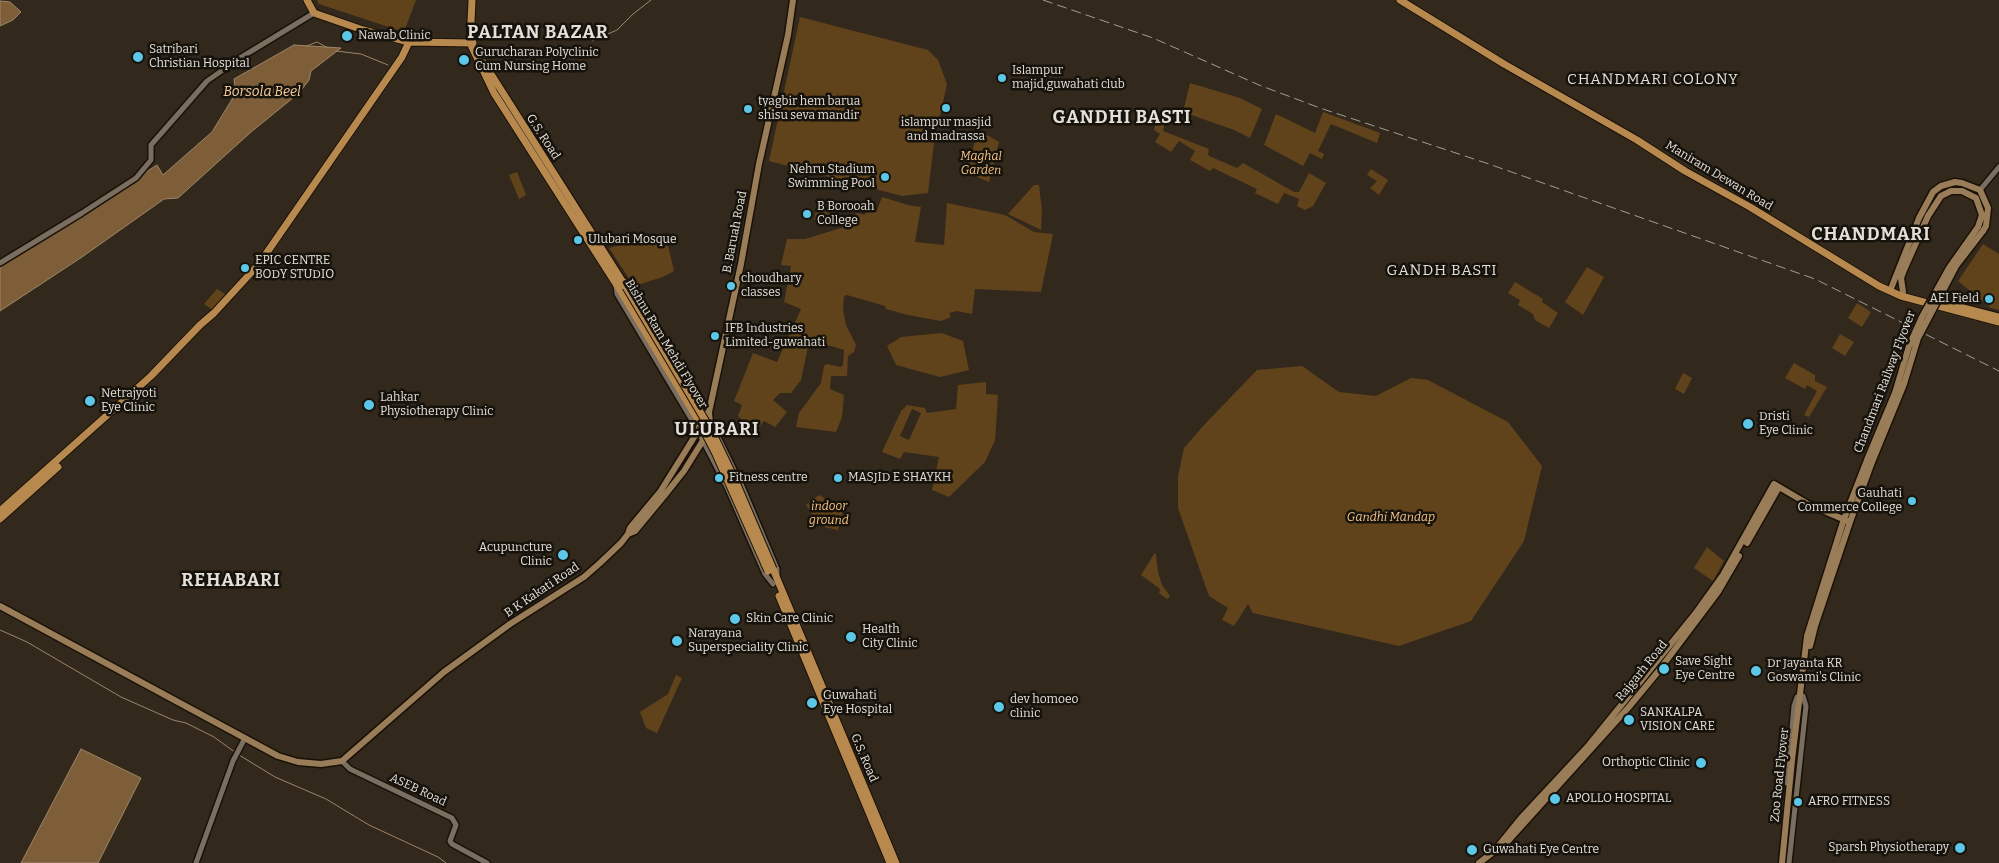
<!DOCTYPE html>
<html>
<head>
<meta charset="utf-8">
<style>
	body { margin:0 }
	canvas { display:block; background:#32281c }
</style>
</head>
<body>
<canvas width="1999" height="863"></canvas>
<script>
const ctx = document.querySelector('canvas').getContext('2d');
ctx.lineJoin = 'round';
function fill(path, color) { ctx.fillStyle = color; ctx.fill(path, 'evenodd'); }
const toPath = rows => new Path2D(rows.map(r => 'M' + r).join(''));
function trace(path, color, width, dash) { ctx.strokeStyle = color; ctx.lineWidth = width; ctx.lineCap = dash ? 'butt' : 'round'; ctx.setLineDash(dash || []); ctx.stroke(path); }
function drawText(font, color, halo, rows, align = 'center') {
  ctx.font = font + ' Bitter,serif'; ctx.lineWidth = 5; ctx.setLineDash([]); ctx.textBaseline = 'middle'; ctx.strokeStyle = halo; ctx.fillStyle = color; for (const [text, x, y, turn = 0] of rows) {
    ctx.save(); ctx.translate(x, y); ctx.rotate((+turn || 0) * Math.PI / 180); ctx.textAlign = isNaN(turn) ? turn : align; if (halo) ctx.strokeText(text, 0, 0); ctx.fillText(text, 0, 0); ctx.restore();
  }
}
const green = toPath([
	[317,0,416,0,404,32,319,4],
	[800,17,928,50,938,60,947,84,934,143,928,193,902,196,769,161],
	[1190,83,1240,98,1262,109,1250,138,1234,130,1183,112],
	[1323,112,1380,133,1377,143,1331,124,1318,151,1324,154,1322,159,1310,153,1303,166,1264,145,1276,114,1315,133],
	[1157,117,1166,118,1163,131,1209,149,1208,154,1209,156,1237,168,1243,163,1294,192,1299,192,1309,173,1326,183,1313,206,1305,210,1297,206,1299,199,1284,193,1278,204,1255,193,1257,189,1213,168,1210,171,1190,160,1195,151,1179,141,1171,152,1155,142,1160,134,1154,130],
	[979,130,999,142,989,182,965,172,976,139,975,135],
	[1371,169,1388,180,1379,195,1370,188,1377,181,1367,175],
	[517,172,526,195,519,199,509,175],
	[1034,185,1039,185,1042,211,1041,230,1008,214],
	[882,197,908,205,921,207,915,242,944,245,947,203,1005,215,1034,232,1053,234,1041,292,975,289,972,314,957,311,949,313,951,317,941,321,908,315,886,309,885,306,847,295,844,296,843,310,846,325,856,345,854,352,848,356,847,376,831,376,830,389,844,395,842,417,836,432,796,427,799,413,821,383,824,366,827,364,841,367,843,365,844,350,831,346,811,344,808,347,801,380,791,393,780,393,773,400,787,412,775,427,764,421,754,433,738,416,742,405,734,401,753,353,777,362,801,309,784,302,791,266,781,265,787,239,805,239,851,225,856,213,865,215,866,208,877,210],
	[818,200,830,202,835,211,832,223,814,220],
	[661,233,667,241,674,271,663,277,634,286,609,248],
	[1983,244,1999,254,1999,310,1991,308,1958,281],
	[1587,267,1604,277,1583,315,1565,302],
	[1515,282,1543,299,1542,302,1558,313,1549,328,1535,320,1533,314,1518,305,1520,300,1508,293],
	[217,289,228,296,214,311,204,304],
	[1857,303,1871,312,1862,327,1848,318],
	[942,333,963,341,969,370,940,377,896,365,887,346,901,337],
	[1840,334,1854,342,1845,356,1832,348],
	[1794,363,1815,375,1815,381,1827,387,1809,417,1804,415,1817,391,1807,385,1805,389,1785,378],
	[1302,366,1339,392,1376,396,1411,378,1428,380,1508,422,1542,466,1524,541,1471,621,1399,646,1253,613,1248,604,1234,626,1222,620,1228,608,1209,596,1178,508,1178,476,1184,448,1204,425,1257,370],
	[1683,373,1692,378,1684,394,1675,389],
	[986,382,986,394,998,395,995,440,985,462,949,497,932,490,939,457,904,452,900,459,882,452,901,411,907,405,925,408,927,413,956,409,958,385],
	[912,409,921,413,909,440,900,436],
	[819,495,844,508,838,530,824,527,815,519,806,505],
	[1707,547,1724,561,1713,581,1694,568],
	[1154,554,1156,554,1158,572,1162,585,1170,596,1167,599,1159,593,1160,589,1141,575],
	[676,675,682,678,657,733,646,728,640,712,668,694]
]);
const water = toPath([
	[0,1,10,2,21,12,13,20,0,26,0,1],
	[294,45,341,48,311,71,309,80,299,93,251,132,178,198,164,199,82,257,0,311,0,266,157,165,163,175,212,132,236,93,234,79,294,45],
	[81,749,141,778,98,863,21,863,81,749]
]);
const stream = toPath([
	[592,41,617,30,633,14,651,0],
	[307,46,317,42,328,48],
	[336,51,361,54,388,65],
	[0,630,27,642,121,697,173,720,186,723,214,737,236,753],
	[239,755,275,777,326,799,369,825,438,857,446,863]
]);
const tertiary = toPath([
	[1980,190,1999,167],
	[0,263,82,213,136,178,151,160,151,145,207,81,240,58,314,13],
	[624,281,628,284,658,335],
	[616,286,617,294,696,427,727,487,765,574,773,584],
	[682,374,695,397],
	[717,435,741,484,777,569,777,576],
	[342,761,350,769,452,818,456,825,450,841,452,844,487,863],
	[1787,783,1794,706,1797,697],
	[196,863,233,761,245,738],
	[1789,863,1806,706,1803,696]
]);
const secondary = toPath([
	[1890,291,1919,218,1933,192,1941,186,1955,182,1962,183,1980,190,1988,208,1986,226,1983,231],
	[1901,296,1903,292,1901,278,1904,270,1928,216,1941,196,1951,191,1962,191,1976,198,1982,215,1978,227],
	[628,534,635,531,664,496,684,471,707,434,710,423,709,412,741,264,759,164,788,35,793,0],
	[1747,543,1779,487],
	[0,606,278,756,298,762,321,764,342,761,444,672,510,624,584,577,600,563,621,543,628,534,630,528,660,492,698,431,705,415,709,412],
	[1810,646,1815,626,1850,522,1872,462],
	[1508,841,1628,708,1657,673,1718,592,1739,556],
	[1496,849,1522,817,1589,745,1695,614,1723,575,1774,484,1808,504,1850,522],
	[1479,863,1500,847],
	[1782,863,1792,760,1807,636,1844,519,1867,460]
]);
const primary = toPath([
	[307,0,314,13,363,30,409,42,473,43],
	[472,0,470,43,494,93,620,290,701,425],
	[1400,0,1504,64,1637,140,1685,171,1750,207,1879,286,1901,296,1999,322],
	[484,63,626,287],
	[1932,300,1999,317],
	[0,511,151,376,200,325,214,313,259,264,402,57,409,42],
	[0,519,58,467],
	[773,569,896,863],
	[779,596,890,863]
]);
const rail = toPath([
	[1043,0,1153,38,1259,85,1320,108,1486,163,1815,279,1999,371]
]);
const secondaryBridge = toPath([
	[1867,460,1895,393,1909,346,1922,317,1949,268,1978,227],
	[1872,462,1904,384,1918,338,1956,266,1983,231]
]);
const primaryBridge = toPath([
	[626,287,712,432,735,480,773,569],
	[701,425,716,454,768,571]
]);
const markers = [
	[347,36,6,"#5cc7e7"],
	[138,57,6,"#5cc7e7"],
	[464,60,6,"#5cc7e7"],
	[1002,78,5,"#5cc7e7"],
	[946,108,5,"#5cc7e7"],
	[748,109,5,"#5cc7e7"],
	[885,177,5,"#5cc7e7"],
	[807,214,5,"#5cc7e7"],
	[578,240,5,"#5cc7e7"],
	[245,268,5,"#5cc7e7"],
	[731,286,5,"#5cc7e7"],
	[1989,299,5,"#5cc7e7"],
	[715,336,5,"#5cc7e7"],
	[90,401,6,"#5cc7e7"],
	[369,405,6,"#5cc7e7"],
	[1748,424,6,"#5cc7e7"],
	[719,478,5,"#5cc7e7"],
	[838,478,5,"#5cc7e7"],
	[1912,501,5,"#5cc7e7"],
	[563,555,6,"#5cc7e7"],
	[735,619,6,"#5cc7e7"],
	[851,637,6,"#5cc7e7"],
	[677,641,6,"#5cc7e7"],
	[1664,669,6,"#5cc7e7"],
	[1756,671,6,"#5cc7e7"],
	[812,703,6,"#5cc7e7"],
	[999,707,6,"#5cc7e7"],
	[1629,720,6,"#5cc7e7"],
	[1701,763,6,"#5cc7e7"],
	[1555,799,6,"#5cc7e7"],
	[1798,802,5,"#5cc7e7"],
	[1960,848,6,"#5cc7e7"],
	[1472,850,6,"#5cc7e7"]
];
const poiNames = [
	["Nawab Clinic",358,36],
	["Satribari",149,50],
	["Christian Hospital",149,64],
	["Gurucharan Polyclinic",475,53],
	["Cum Nursing Home",475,67],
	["Islampur",1012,71],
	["majid,guwahati club",1012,85],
	["tyagbir hem barua",758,102],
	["shisu seva mandir",758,116],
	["islampur masjid",946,123,"center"],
	["and madrassa",946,137,"center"],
	["Nehru Stadium",875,170,"right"],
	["Swimming Pool",875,184,"right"],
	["B Borooah",817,207],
	["College",817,221],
	["Ulubari Mosque",588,240],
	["EPIC CENTRE",255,261],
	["BODY STUDIO",255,275],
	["choudhary",741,279],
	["classes",741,293],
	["AEI Field",1979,299,"right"],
	["IFB Industries",725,329],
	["Limited-guwahati",725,343],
	["Netrajyoti",101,394],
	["Eye Clinic",101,408],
	["Lahkar",380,398],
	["Physiotherapy Clinic",380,412],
	["Dristi",1759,417],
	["Eye Clinic",1759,431],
	["Fitness centre",729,478],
	["MASJID E SHAYKH",848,478],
	["Gauhati",1902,494,"right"],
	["Commerce College",1902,508,"right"],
	["Acupuncture",552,548,"right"],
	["Clinic",552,562,"right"],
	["Skin Care Clinic",746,619],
	["Health",862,630],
	["City Clinic",862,644],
	["Narayana",688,634],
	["Superspeciality Clinic",688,648],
	["Save Sight",1675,662],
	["Eye Centre",1675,676],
	["Dr Jayanta KR",1767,664],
	["Goswami's Clinic",1767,678],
	["Guwahati",823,696],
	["Eye Hospital",823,710],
	["dev homoeo",1010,700],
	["clinic",1010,714],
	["SANKALPA",1640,713],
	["VISION CARE",1640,727],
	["Orthoptic Clinic",1690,763,"right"],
	["APOLLO HOSPITAL",1566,799],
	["AFRO FITNESS",1808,802],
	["Sparsh Physiotherapy",1949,848,"right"],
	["Guwahati Eye Centre",1483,850]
];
const streetNames = [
	["G.S. Road",543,137,57],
	["Maniram Dewan Road",1719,176,31],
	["B. Baruah Road",735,232,-79],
	["Bishnu Ram Mehdi Flyover",666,344,59],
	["Chandmari Railway Flyover",1885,382,-69],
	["B K Kakati Road",542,590,-34],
	["Rajgarh Road",1642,671,-51],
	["G.S. Road",864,758,67],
	["Zoo Road Flyover",1780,775,-84],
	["ASEB Road",418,790,25]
];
const parkNames = [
	["Maghal",981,157],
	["Garden",981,171],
	["indoor",829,507],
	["ground",829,521],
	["Gandhi Mandap",1391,518]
];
const waterNames = [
	["Borsola Beel",262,92]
];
const quarterNames = [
	["CHANDMARI COLONY",1653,80],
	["GANDH BASTI",1442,271]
];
const districtNames = [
	["PALTAN BAZAR",538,33],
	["GANDHI BASTI",1122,118],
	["CHANDMARI",1871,235],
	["ULUBARI",717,430],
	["REHABARI",231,581]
];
fill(green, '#60421b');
fill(water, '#7e5e38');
trace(water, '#9d8568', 1);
trace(stream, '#9d8568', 1);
trace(tertiary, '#1a1006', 8);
trace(secondary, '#1a1006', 9);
trace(primary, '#1a1006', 9);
trace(tertiary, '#7a6e61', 5);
trace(secondary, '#997c58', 6);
trace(primary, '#b7894e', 7);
trace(rail, '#a59c94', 1, [10, 5]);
trace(secondaryBridge, '#1a1006', 9, []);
trace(primaryBridge, '#1a1006', 9, []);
trace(secondaryBridge, '#997c58', 6);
trace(primaryBridge, '#b7894e', 7);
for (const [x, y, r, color] of markers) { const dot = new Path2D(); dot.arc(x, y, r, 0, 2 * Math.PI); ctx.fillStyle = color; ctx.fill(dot); trace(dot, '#16120c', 2); }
drawText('12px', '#e6dfd8', '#16120c', poiNames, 'left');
drawText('12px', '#e6dfd8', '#16120c', streetNames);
drawText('italic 12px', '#f7c386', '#16120c', parkNames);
drawText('italic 14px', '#f9cf9f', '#16120c', waterNames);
ctx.letterSpacing = '1px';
drawText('15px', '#e6dfd8', '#16120c', quarterNames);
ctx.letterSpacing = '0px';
ctx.letterSpacing = '1px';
drawText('bold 18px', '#e6dfd8', '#16120c', districtNames);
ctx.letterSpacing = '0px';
</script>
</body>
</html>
